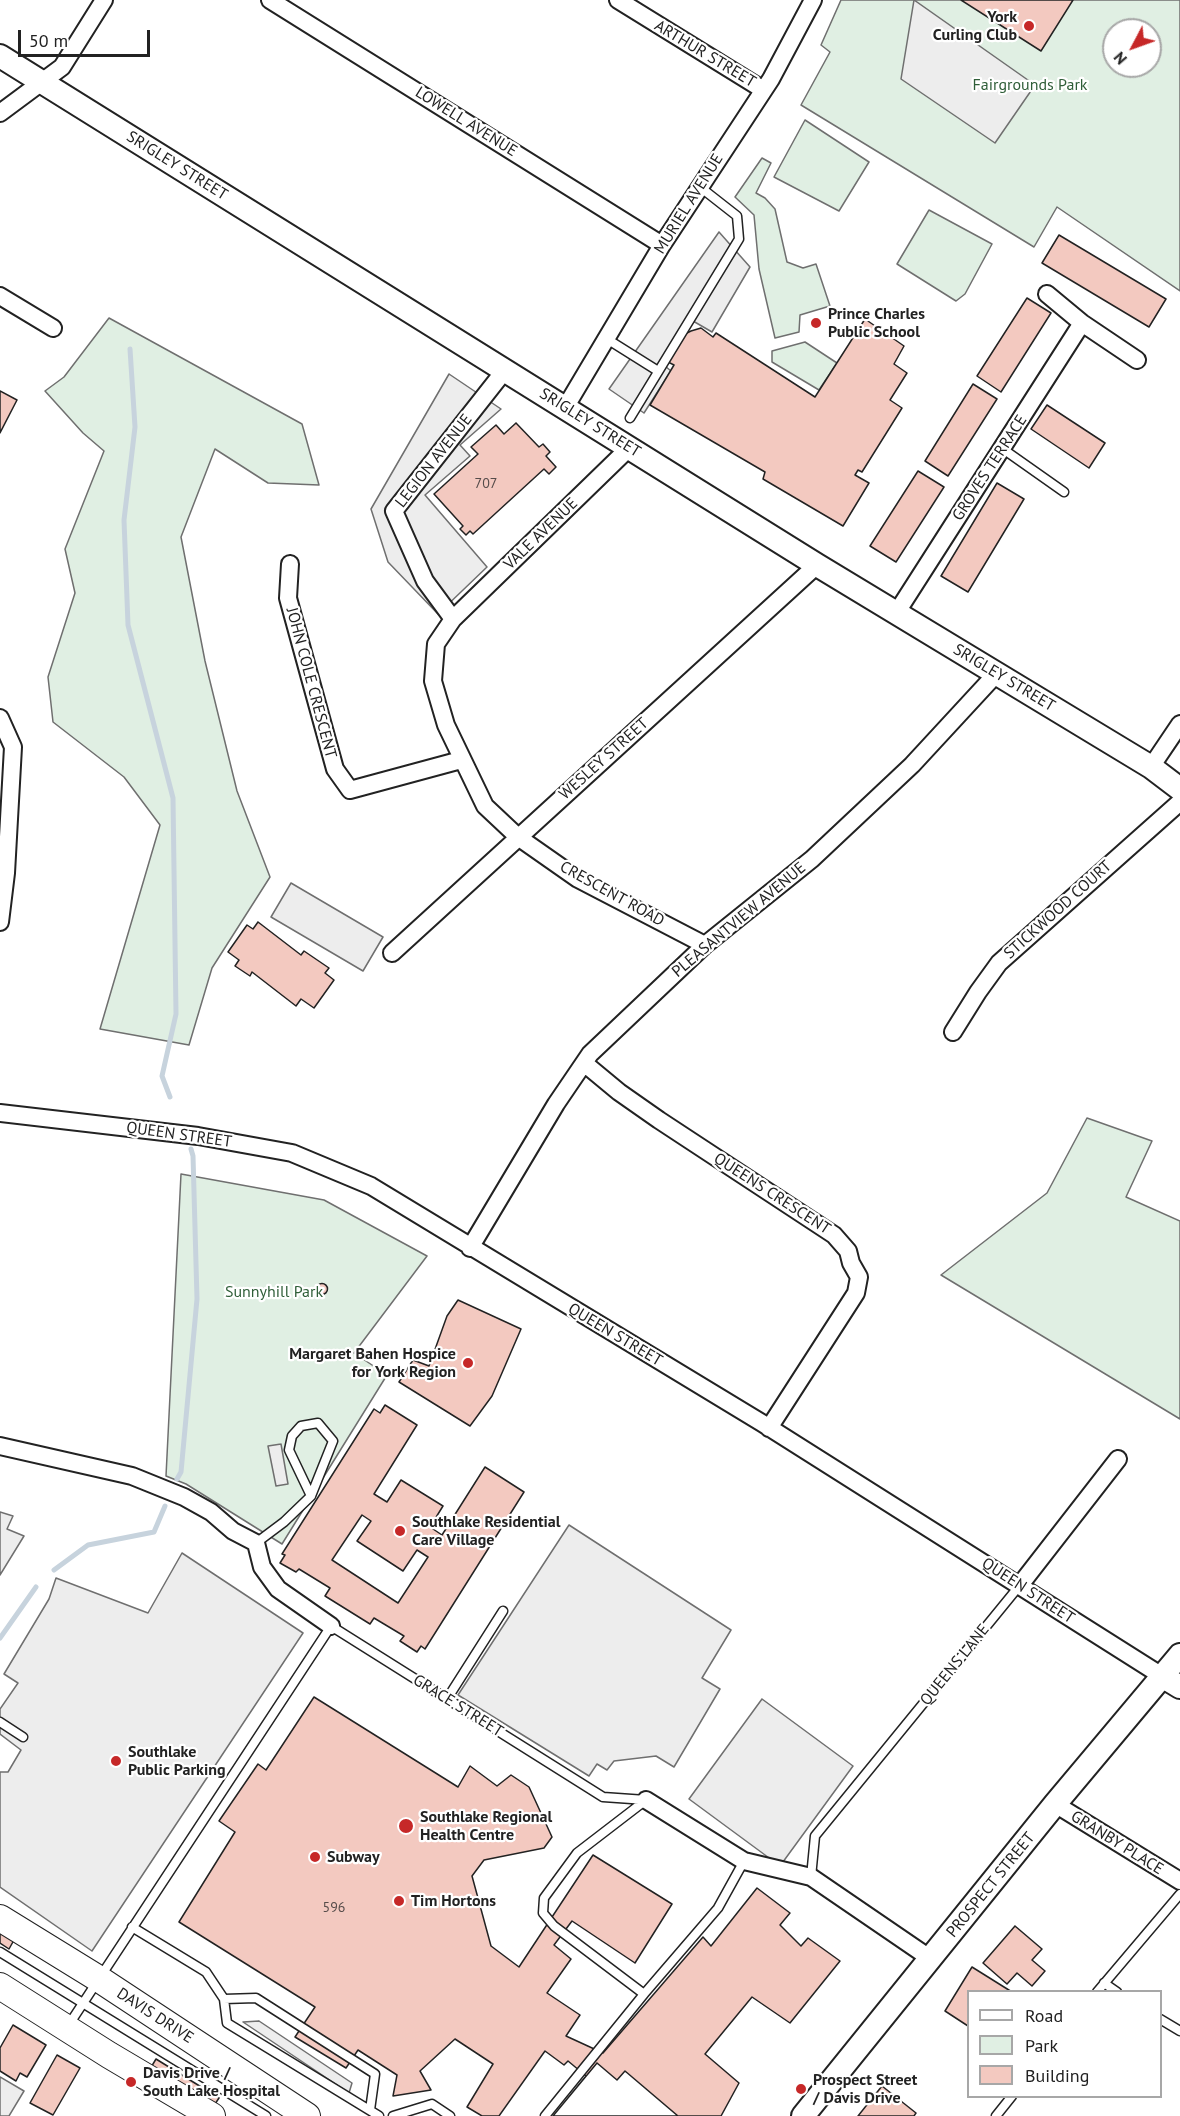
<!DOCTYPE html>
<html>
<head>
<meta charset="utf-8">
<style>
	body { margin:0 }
	#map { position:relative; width:1180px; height:2116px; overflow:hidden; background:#fff; font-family:"PT Sans",sans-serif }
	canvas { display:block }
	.legend { position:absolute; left:967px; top:1990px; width:195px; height:108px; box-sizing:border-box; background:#fff; border:2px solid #a7a7a7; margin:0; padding:8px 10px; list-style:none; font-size:18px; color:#222 }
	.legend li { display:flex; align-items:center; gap:12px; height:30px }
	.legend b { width:30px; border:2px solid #a7a7a7 }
	.north { position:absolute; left:1102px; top:18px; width:60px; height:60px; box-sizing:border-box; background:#fff; border:2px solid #a7a7a7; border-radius:50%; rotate:229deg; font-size:16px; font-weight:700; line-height:24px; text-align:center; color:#222 }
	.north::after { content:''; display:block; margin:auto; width:21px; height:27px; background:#c62828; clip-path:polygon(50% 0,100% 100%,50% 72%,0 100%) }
	.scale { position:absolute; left:18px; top:30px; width:132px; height:27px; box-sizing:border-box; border:3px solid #222; border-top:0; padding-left:8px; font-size:18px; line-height:21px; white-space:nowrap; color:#222; -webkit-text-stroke:4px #fff; paint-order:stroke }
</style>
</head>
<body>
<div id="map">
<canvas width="1180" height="2116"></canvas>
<ul class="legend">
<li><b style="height:8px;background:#fff"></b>Road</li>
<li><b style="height:16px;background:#e0efe3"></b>Park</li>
<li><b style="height:16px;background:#f3c9c0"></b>Building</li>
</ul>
<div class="north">N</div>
<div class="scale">50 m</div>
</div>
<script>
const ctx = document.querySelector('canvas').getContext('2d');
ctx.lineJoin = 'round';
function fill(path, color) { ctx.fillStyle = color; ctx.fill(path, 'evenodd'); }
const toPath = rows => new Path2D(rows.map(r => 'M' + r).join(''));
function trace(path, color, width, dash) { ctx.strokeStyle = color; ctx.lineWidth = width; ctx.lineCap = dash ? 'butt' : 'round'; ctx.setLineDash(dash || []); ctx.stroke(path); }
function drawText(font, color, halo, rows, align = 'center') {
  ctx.font = font + ' "PT Sans",sans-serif'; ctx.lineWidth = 4.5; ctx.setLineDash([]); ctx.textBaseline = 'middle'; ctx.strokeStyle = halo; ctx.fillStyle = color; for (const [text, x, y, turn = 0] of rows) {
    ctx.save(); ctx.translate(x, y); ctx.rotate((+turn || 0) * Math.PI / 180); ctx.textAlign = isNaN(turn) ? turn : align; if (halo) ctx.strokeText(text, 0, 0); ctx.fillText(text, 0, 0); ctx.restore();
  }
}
const green = toPath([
	[841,0,1180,0,1180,291,1057,207,1034,247,801,105,830,52,821,45,841,0],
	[1114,30,1150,30,1150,66,1114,66,1114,30],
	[805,120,869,162,839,211,774,177,805,120],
	[762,158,771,163,756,193,765,198,775,209,787,262,803,268,816,264,830,306,800,315,799,332,775,338,759,269,754,215,735,197,762,158],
	[929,210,992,244,965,294,956,301,897,264,929,210],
	[109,318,302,424,319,485,268,483,215,449,181,537,205,661,237,791,270,877,212,968,189,1045,100,1029,160,825,124,777,53,722,48,677,75,593,65,549,104,451,83,433,45,391,64,377,109,318],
	[805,342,837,363,819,390,772,362,772,351,805,342],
	[1087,1118,1152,1141,1126,1197,1180,1221,1180,1419,941,1275,1047,1193,1087,1118],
	[181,1174,324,1200,427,1256,354,1353,387,1375,282,1544,186,1484,166,1476,181,1174]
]);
const parking = toPath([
	[914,0,1035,85,995,143,901,79,914,0],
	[719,232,750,267,712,332,693,321,665,366,671,371,644,413,609,389,719,232],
	[449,374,501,409,460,445,470,456,425,495,487,567,438,614,388,562,371,509,449,374],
	[291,883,383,937,363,971,271,917,291,883],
	[281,1444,288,1484,276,1486,268,1446,281,1444],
	[0,1512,13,1516,7,1529,24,1536,0,1575,0,1512],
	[569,1525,731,1630,702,1678,720,1689,674,1767,656,1756,614,1761,607,1770,597,1764,589,1776,458,1695,569,1525],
	[182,1553,303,1633,92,1951,0,1887,0,1772,8,1772,21,1750,0,1734,0,1709,18,1683,4,1674,49,1599,56,1578,148,1613,182,1553],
	[762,1699,853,1766,780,1866,689,1799,762,1699],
	[259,2021,352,2083,349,2093,243,2022,259,2021],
	[0,2077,24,2091,9,2116,0,2116,0,2077]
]);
const stream = toPath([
	[130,349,135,427,124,520,128,625,173,798,176,1014,162,1076,170,1097],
	[177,1479,181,1472,197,1299,193,1156,191,1149],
	[54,1570,88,1545,154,1532,165,1506],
	[0,1638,36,1587]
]);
const building = toPath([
	[961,0,1073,0,1041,51,961,0],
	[1059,235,1166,299,1149,327,1042,263,1059,235],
	[1027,298,1051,313,1001,392,977,376,1027,298],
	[865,319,904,346,894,364,907,373,890,400,902,408,862,472,858,470,855,475,869,483,843,526,763,479,765,472,650,405,674,365,668,362,685,334,691,331,701,328,713,337,716,333,815,397,865,319],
	[973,384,997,399,948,476,925,461,973,384],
	[0,391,17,400,0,433,0,391],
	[1047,405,1105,443,1089,468,1031,429,1047,405],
	[516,423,539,447,543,444,550,452,546,456,556,467,549,474,544,469,473,534,470,531,466,535,460,529,463,526,434,494,478,454,471,447,496,425,504,434,516,423],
	[918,471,944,487,896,562,870,546,918,471],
	[997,483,1024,499,968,592,941,576,997,483],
	[258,922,301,955,304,951,329,968,325,973,334,980,314,1008,301,999,296,1006,252,972,250,976,235,966,239,960,228,952,247,925,253,929,258,922],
	'316.5 1289a5.5 5.5 0 1 1 11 0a5.5 5.5 0 1 1-11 0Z',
	[458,1300,521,1329,492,1396,470,1426,399,1382,413,1360,429,1366,447,1316,458,1300],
	[385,1405,417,1425,374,1494,387,1502,401,1480,443,1506,430,1527,442,1535,485,1467,524,1492,425,1649,421,1646,417,1652,400,1641,404,1636,374,1618,370,1624,325,1596,330,1588,299,1569,296,1572,280,1563,285,1555,282,1554,374,1409,380,1413,385,1405],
	[362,1515,371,1521,357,1541,403,1571,417,1550,428,1557,398,1603,332,1560,362,1515],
	[314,1697,458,1787,470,1766,497,1786,511,1775,529,1787,552,1837,544,1848,484,1860,472,1876,491,1946,519,1967,593,1855,672,1904,635,1963,572,1921,554,1945,571,1959,547,1993,580,2015,566,2036,603,2053,703,1937,711,1946,757,1888,790,1913,780,1925,801,1946,808,1938,840,1961,790,2023,752,1997,705,2054,739,2083,721,2116,553,2116,586,2076,568,2061,564,2065,545,2051,499,2116,482,2116,467,2107,493,2064,455,2039,420,2071,431,2090,393,2096,397,2075,358,2050,346,2068,295,2037,315,2007,179,1922,235,1832,219,1821,258,1764,266,1770,314,1697],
	[1015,1926,1042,1949,1032,1960,1045,1971,1032,1986,1017,1973,1007,1984,983,1963,1015,1926],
	[0,1931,14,1940,9,1949,0,1943,0,1931],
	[972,1967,1012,1992,968,1992,968,2026,945,2011,972,1967],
	[13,2025,46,2045,27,2077,20,2073,16,2081,0,2071,0,2048,13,2025],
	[57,2055,80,2068,53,2115,30,2103,57,2055],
	[156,2059,219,2098,213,2107,150,2069,156,2059],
	[597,2063,617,2080,625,2071,678,2116,553,2116,597,2063],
	[882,2086,916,2113,914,2116,858,2116,882,2086]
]);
const lane = toPath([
	[607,339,658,371],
	[630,418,739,239,737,216,700,187],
	[1003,449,1064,492],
	[256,1543,284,1522,311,1496,333,1441,318,1423,301,1426,292,1436,289,1450,311,1496],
	[447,1699,503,1611],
	[0,1722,23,1737],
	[811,1877,815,1836,1020,1585],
	[132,1927,206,1972,224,1999,227,2023,379,2116],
	[0,1952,266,2116],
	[1104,1983,1117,1992],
	[1097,1992,1180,1894],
	[644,1994,554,1926,543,1913,544,1898,577,1853,646,1800],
	[224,1999,256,1998,375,2074,370,2110],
	[1160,2019,1180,2031],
	[68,2026,331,1626,603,1797,646,1800],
	[393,2116,432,2104,450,2116],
	[545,2116,644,1994,718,1908,744,1861],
	[996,2116,1012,2096]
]);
const street = toPath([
	[270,0,662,245],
	[618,0,762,89],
	[0,113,62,67,104,0],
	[1047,294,1082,323,1137,360],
	[0,296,53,328],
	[565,408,662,245,771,79,813,0],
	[629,448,453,619,436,644,433,681,446,725,485,806,518,837,578,879,705,945],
	[290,564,288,598,335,769,350,790,461,760],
	[897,612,1082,323],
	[453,619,425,581,394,511,505,370],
	[0,718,13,747,6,873,0,922],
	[1151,767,1180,724],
	[392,953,817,565],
	[953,1032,978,992,999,963,1180,802],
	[584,1063,619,1092,659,1120,834,1235,848,1251,851,1263,859,1277,856,1293,769,1428],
	[0,1113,198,1136,292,1153,371,1186,762,1423,1162,1676],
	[470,1248,556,1104,590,1054,705,945,812,859,912,765,997,673],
	[0,1446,132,1476,184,1497,211,1512,233,1531,256,1543,262,1567,278,1589,331,1626],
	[1020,1585,1118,1459],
	[646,1800,744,1861,811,1877,931,1959],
	[1055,1804,1180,1881]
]);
const secondary = toPath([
	[0,56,817,565,1151,767,1180,789],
	[1162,1676,1180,1687],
	[803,2116,1055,1804,1180,1655]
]);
const primary = toPath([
	[0,1918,99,1979,307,2116],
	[0,1986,109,2055,212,2116]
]);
const markers = [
	[1029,26,6,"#c62828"],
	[816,323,6,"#c62828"],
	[468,1363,6,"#c62828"],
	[400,1531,6,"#c62828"],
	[116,1761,6,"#c62828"],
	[406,1826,8,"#c62828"],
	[315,1857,6,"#c62828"],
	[399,1901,6,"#c62828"],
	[131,2082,6,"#c62828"],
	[801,2089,6,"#c62828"]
];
const numberNames = [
	["707",486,484],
	["596",334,1908]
];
const poiNames = [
	["York",1017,17,"right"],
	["Curling Club",1017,35,"right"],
	["Prince Charles",828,314],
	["Public School",828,332],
	["Margaret Bahen Hospice",456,1354,"right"],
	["for York Region",456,1372,"right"],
	["Southlake Residential",412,1522],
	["Care Village",412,1540],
	["Southlake",128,1752],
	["Public Parking",128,1770],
	["Southlake Regional",420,1817],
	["Health Centre",420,1835],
	["Subway",327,1857],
	["Tim Hortons",411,1901],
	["Davis Drive /",143,2073],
	["South Lake Hospital",143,2091],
	["Prospect Street",813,2080],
	["/ Davis Drive",813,2098]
];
const streetNames = [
	["ARTHUR STREET",705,54,31],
	["LOWELL AVENUE",466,122,32],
	["SRIGLEY STREET",177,166,32],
	["MURIEL AVENUE",689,204,-58],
	["SRIGLEY STREET",590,423,32],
	["LEGION AVENUE",434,461,-52],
	["GROVES TERRACE",990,468,-57],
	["VALE AVENUE",541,534,-44],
	["SRIGLEY STREET",1004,678,31],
	["JOHN COLE CRESCENT",311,683,75],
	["WESLEY STREET",604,759,-42],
	["CRESCENT ROAD",612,894,29],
	["STICKWOOD COURT",1058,910,-42],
	["PLEASANTVIEW AVENUE",739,920,-40],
	["QUEEN STREET",179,1135,8],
	["QUEENS CRESCENT",772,1194,33],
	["QUEEN STREET",615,1335,31],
	["QUEEN STREET",1028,1591,33],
	["QUEENS LANE",955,1665,-51],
	["GRACE STREET",458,1706,32],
	["GRANBY PLACE",1117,1843,32],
	["PROSPECT STREET",991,1885,-51],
	["DAVIS DRIVE",155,2016,33]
];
const parkNames = [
	["Fairgrounds Park",1030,85],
	["Sunnyhill Park",274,1292]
];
fill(green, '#e0efe3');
trace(green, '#6f6f6f', 1.5);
fill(parking, '#ededed');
trace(parking, '#6f6f6f', 1.5);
trace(stream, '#c7d3dd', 5);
fill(building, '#f3c9c0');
trace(building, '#222', 1.5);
trace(lane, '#222', 11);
trace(street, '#222', 20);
trace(secondary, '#222', 26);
trace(primary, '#222', 28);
trace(lane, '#fff', 8);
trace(street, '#fff', 16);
trace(secondary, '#fff', 22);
trace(primary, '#fff', 26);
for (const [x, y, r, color] of markers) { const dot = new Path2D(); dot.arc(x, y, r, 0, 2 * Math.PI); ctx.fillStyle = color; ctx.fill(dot); trace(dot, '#fff', 2); }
drawText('14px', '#564c4a', null, numberNames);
drawText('bold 16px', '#222', '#fff', poiNames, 'left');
drawText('16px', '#222', '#fff', streetNames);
drawText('16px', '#2f5e38', '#fff', parkNames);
</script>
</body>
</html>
